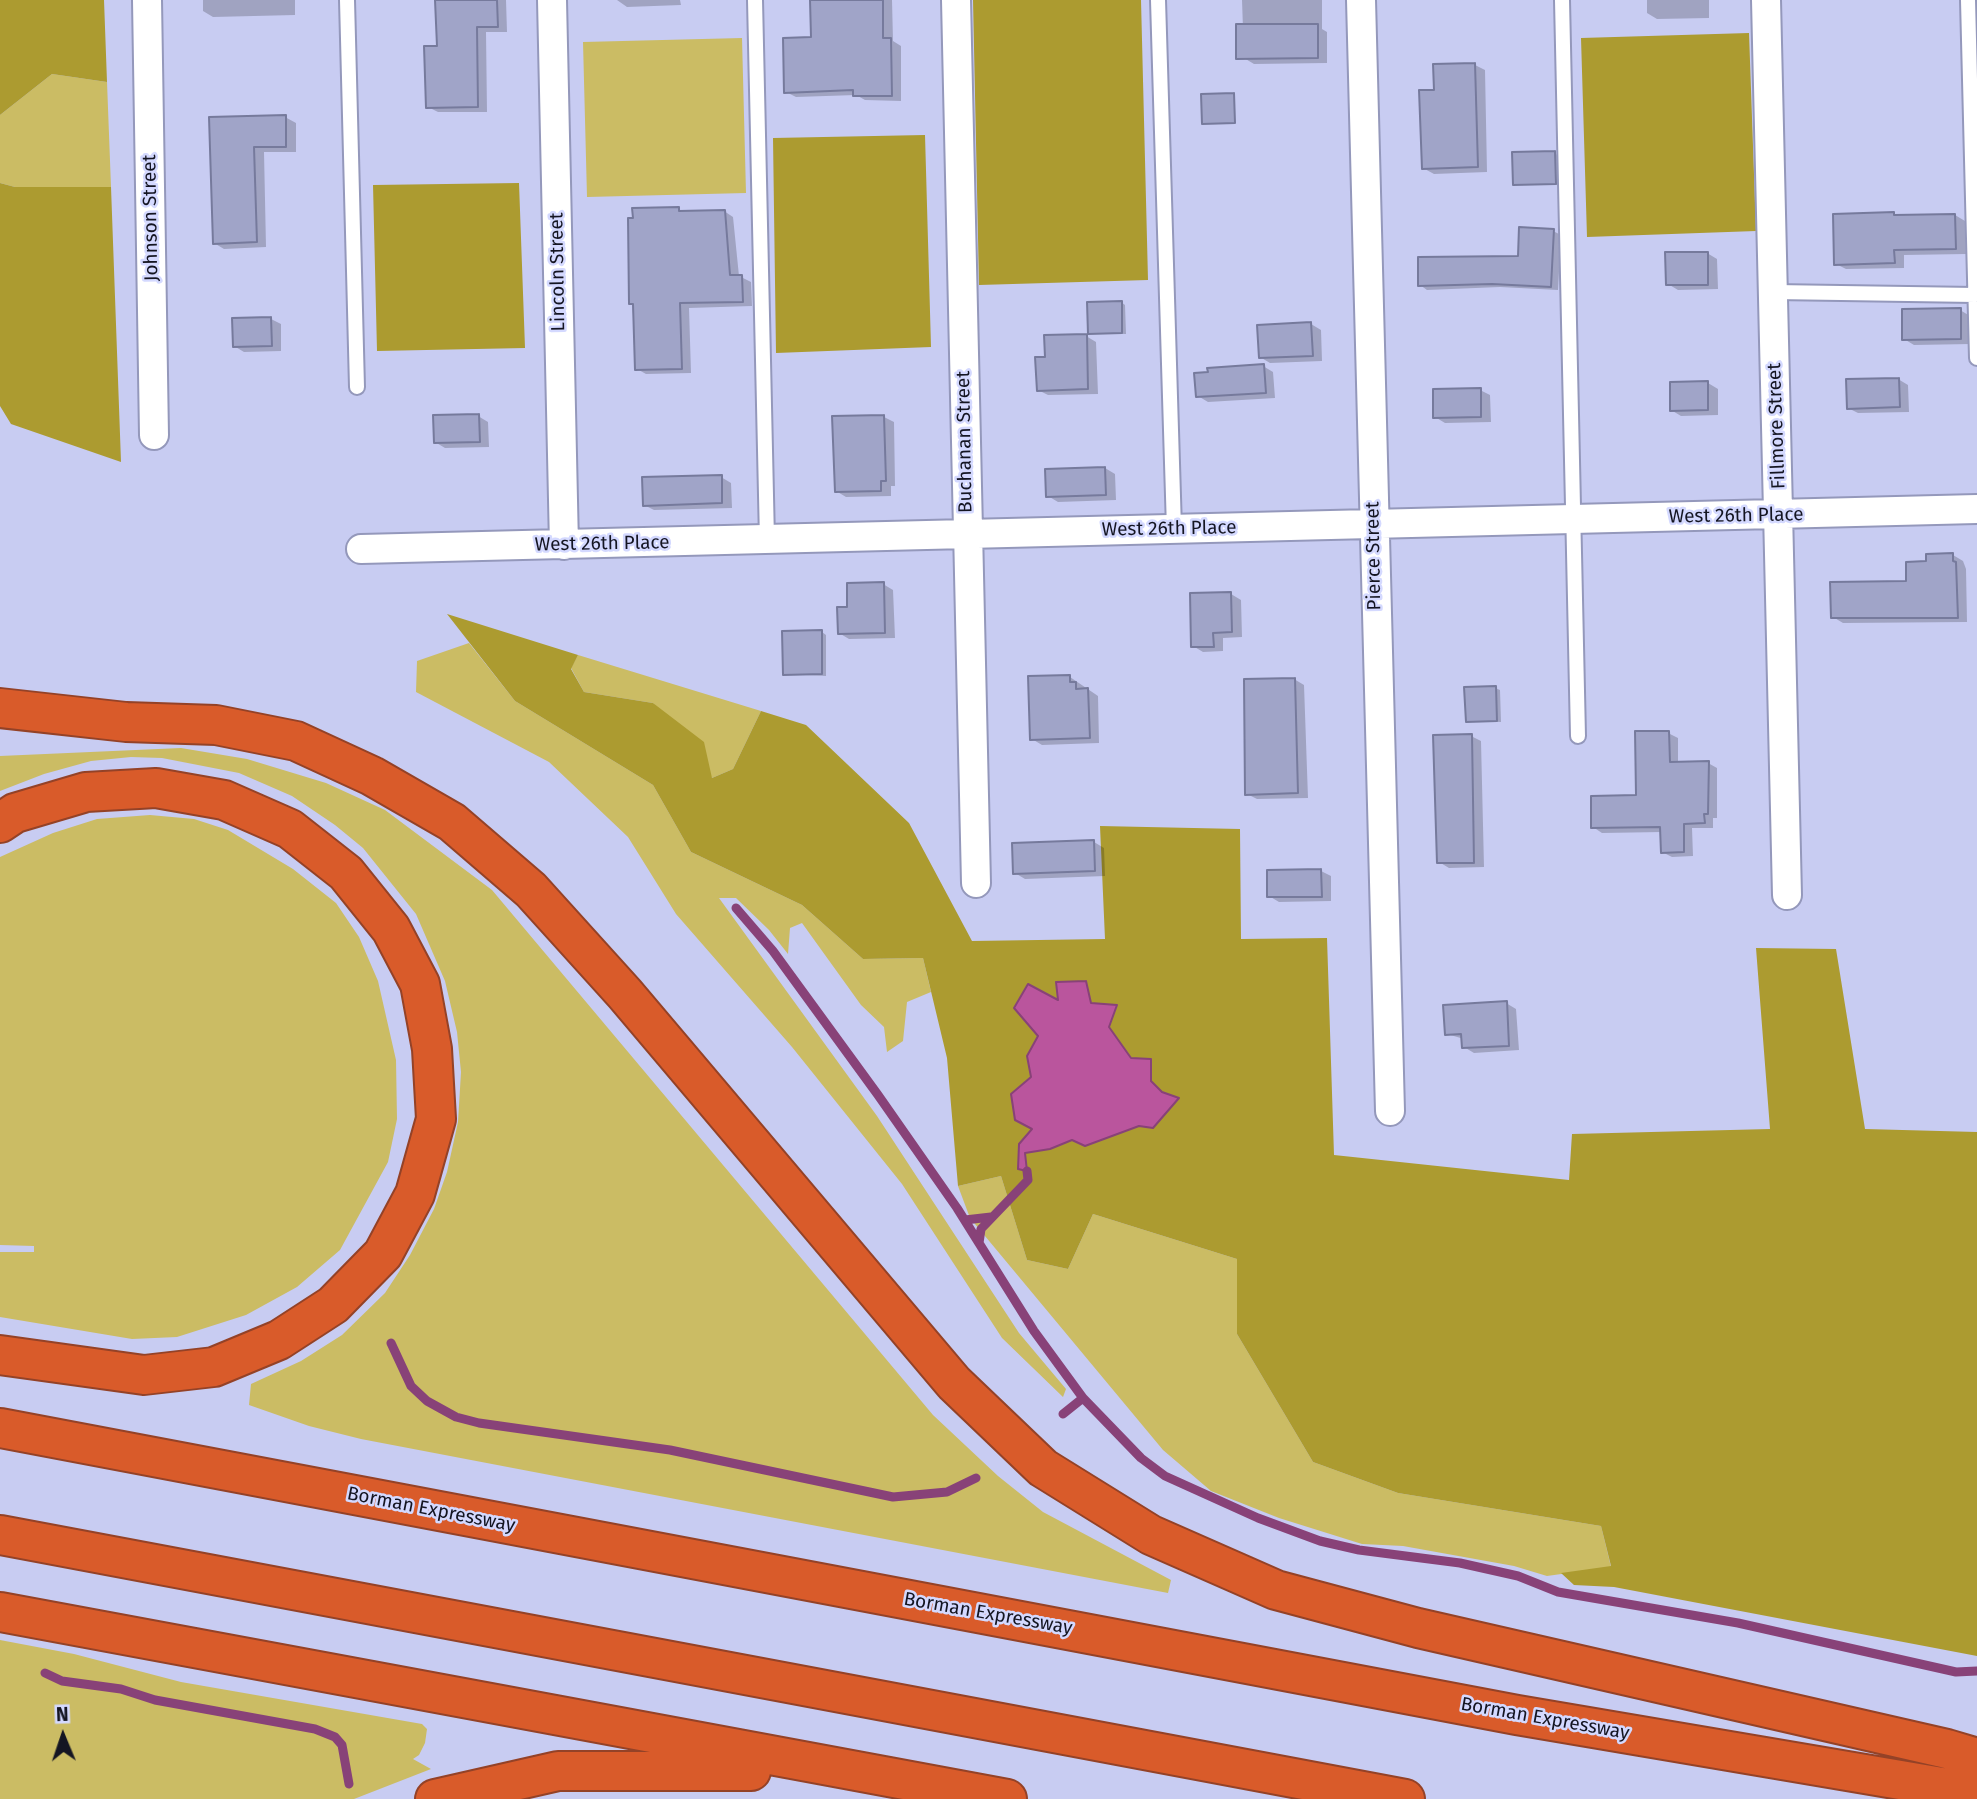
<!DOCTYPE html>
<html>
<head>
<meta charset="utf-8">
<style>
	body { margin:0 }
	#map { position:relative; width:1977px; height:1799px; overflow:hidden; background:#c8ccf2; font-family:"Fira Sans",sans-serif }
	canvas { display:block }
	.north { position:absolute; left:28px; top:1701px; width:70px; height:70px; -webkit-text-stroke:5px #d4d9ff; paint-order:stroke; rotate:358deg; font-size:19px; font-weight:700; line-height:28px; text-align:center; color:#141522 }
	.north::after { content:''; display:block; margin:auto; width:24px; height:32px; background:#141522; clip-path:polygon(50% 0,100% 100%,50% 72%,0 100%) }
</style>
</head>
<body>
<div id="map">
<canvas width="1977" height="1799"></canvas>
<div class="north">N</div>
</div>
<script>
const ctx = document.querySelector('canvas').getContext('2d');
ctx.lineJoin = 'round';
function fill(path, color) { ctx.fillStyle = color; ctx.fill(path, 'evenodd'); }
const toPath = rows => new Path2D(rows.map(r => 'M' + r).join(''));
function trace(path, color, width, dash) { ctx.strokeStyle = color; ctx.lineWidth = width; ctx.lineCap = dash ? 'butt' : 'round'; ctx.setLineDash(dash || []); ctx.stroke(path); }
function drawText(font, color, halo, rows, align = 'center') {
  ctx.font = font + ' "Fira Sans",sans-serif'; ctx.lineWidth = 5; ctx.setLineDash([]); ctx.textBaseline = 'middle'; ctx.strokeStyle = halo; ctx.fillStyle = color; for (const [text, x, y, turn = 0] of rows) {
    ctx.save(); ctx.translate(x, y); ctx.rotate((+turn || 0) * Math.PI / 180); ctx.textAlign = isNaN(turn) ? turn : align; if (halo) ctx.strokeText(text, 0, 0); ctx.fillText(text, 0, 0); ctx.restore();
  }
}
const green = toPath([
	[742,38,746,193,587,197,583,42],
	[52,74,107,82,111,187,15,187,0,183,0,115],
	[469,643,515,701,653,785,691,852,802,905,863,959,923,958,931,992,907,1002,903,1041,887,1052,884,1027,861,1005,802,923,790,928,788,954,769,930,736,898,719,898,877,1116,1019,1333,1066,1389,1063,1397,1002,1338,902,1184,792,1047,676,914,628,837,549,762,416,692,417,661],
	[578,655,761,711,733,769,712,778,653,703,584,692,571,668],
	[181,748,247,759,326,783,385,810,492,890,933,1415,998,1476,1043,1512,1171,1580,1168,1593,361,1439,309,1426,249,1405,251,1384,301,1361,342,1335,385,1293,410,1255,434,1209,447,1172,458,1122,461,1072,457,1032,445,981,416,914,363,848,335,825,292,796,239,773,162,758,131,757,91,761,44,774,0,791,0,756],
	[150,815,194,819,228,830,293,869,336,903,359,937,378,981,396,1060,397,1119,388,1162,340,1250,297,1287,246,1315,177,1337,132,1339,0,1317,0,1252,34,1252,34,1246,0,1245,0,857,53,833,97,819],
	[1001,1176,1027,1260,1068,1269,1093,1214,1237,1259,1237,1334,1313,1462,1398,1493,1601,1526,1611,1567,1547,1576,1514,1566,1403,1546,1362,1544,1279,1518,1211,1491,1163,1450,970,1218,958,1186],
	[0,1640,74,1654,181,1682,422,1724,427,1729,425,1743,419,1755,413,1759,431,1769,354,1799,0,1799]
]);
const forest = toPath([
	[0,0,104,0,107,82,52,74,0,115],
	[973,0,1141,0,1148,280,979,285],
	[1749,33,1756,231,1587,237,1581,38],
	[925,135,931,347,776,353,773,138],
	[0,183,15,187,111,187,121,462,11,424,0,406],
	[519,183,525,348,377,351,373,185],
	[447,614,578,655,571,669,584,692,653,703,704,742,712,778,733,769,761,711,806,725,909,823,972,941,1105,939,1100,826,1240,829,1241,939,1327,938,1334,1155,1569,1180,1572,1134,1770,1129,1756,948,1836,949,1865,1129,1977,1132,1977,1656,1614,1587,1574,1585,1561,1573,1611,1566,1601,1526,1398,1493,1313,1462,1237,1334,1237,1259,1093,1214,1068,1269,1027,1260,1001,1176,958,1186,947,1058,923,958,863,959,802,905,691,852,653,785,515,701]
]);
const water = toPath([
	[1086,981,1091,1003,1117,1005,1109,1027,1131,1058,1151,1059,1151,1081,1162,1092,1179,1098,1153,1128,1139,1126,1085,1146,1072,1140,1050,1149,1025,1153,1027,1171,1018,1169,1019,1144,1032,1129,1015,1120,1011,1094,1031,1077,1027,1056,1038,1036,1014,1008,1028,984,1058,1000,1056,982,1086,981]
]);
const shadow = toPath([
	[203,0,295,0,295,15,213,17,203,11],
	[437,0,506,0,507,32,486,32,487,112,438,112,428,107,439,48],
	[680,0,681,5,627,7,617,0],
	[811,0,892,0,893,41,901,46,901,101,865,100,856,95,796,97,786,92,812,39],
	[1242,0,1322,0,1322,29,1327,32,1327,63,1254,64,1244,58],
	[1647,0,1709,0,1709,18,1657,19,1647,13],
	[1475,65,1485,70,1487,172,1434,174,1423,168],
	[285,117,296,123,296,152,264,152,266,247,224,249,214,243,211,118],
	[1554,153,1559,156,1559,185,1515,184],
	[634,210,724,211,733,217,739,276,751,282,752,306,689,308,691,373,646,374,637,369,630,276],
	[1893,214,1898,217,1955,215,1965,221,1966,254,1904,255,1904,268,1846,269,1836,264],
	[1553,231,1561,235,1558,290,1500,287,1427,290,1420,285,1519,258],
	[1707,253,1717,259,1718,289,1678,290,1668,284],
	[1121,302,1125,305,1126,334,1089,333],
	[1960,310,1970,316,1971,344,1914,345,1904,339],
	[271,319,281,324,281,351,244,352,234,346],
	[1311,324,1321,330,1322,361,1270,363,1260,357],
	[1086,336,1096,342,1098,394,1048,395,1038,390],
	[1263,366,1273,372,1275,398,1208,402,1198,396],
	[1898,379,1908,385,1909,412,1858,413,1848,408],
	[1708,383,1718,389,1718,415,1681,416,1671,410],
	[1480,390,1490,395,1491,422,1445,423,1435,417],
	[478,416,488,422,489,447,445,448,435,442],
	[884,417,894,422,895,486,891,486,891,496,846,497,836,491],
	[1105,468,1115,474,1116,500,1058,502,1048,496],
	[721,477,731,483,732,508,654,510,644,505],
	[1953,555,1963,561,1966,569,1967,622,1843,623,1833,617,1908,583,1928,563],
	[883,584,893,590,895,638,849,639,839,633],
	[1231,594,1241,600,1242,637,1223,638,1223,651,1203,652,1193,646],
	[822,632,826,635,826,676,784,674],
	[1070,677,1098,696,1099,743,1042,745,1032,739],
	[1294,679,1304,685,1308,798,1257,799,1247,794],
	[1495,688,1500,690,1501,722,1467,721],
	[1668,733,1678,738,1678,763,1708,763,1717,768,1717,818,1713,818,1713,828,1692,828,1693,856,1672,857,1662,852,1662,832,1602,833,1593,827,1638,797],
	[1471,736,1481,741,1484,867,1449,868,1439,862],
	[1094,842,1104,848,1105,876,1025,879,1015,873],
	[1321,871,1331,876,1331,901,1279,902,1269,896],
	[1506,1003,1516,1009,1519,1050,1474,1053,1464,1047,1464,1039,1447,1034]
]);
const stream = toPath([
	[736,908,773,951,878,1095,957,1208,1034,1331,1083,1398,1141,1458,1165,1476,1258,1518,1320,1541,1359,1550,1460,1563,1518,1576,1558,1592,1738,1623,1956,1672,1977,1671],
	[965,1220,991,1217],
	[979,1243,981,1229,1028,1180,1027,1171],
	[391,1343,411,1386,427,1401,456,1417,479,1423,670,1450,893,1497,947,1492,976,1478],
	[1063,1414,1083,1398],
	[45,1673,62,1681,121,1689,155,1700,315,1729,335,1737,342,1745,349,1784]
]);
const building = toPath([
	[435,0,497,0,498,27,477,27,478,107,426,108,424,46,437,46,435,0],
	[810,0,883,0,883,38,891,38,892,96,853,96,853,90,784,93,783,38,811,37,810,0],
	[1236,24,1318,24,1318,58,1236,59,1236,24],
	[1475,63,1478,167,1422,169,1419,90,1434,90,1433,64,1475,63],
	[1234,93,1235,123,1202,124,1201,94,1234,93],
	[286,115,286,147,254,147,257,242,213,244,209,117,286,115],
	[1555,151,1556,184,1513,185,1512,152,1555,151],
	[679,207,679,211,725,210,730,275,742,275,743,302,680,303,682,369,635,370,633,304,629,304,628,218,633,218,632,208,679,207],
	[1894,212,1894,215,1955,214,1956,249,1894,250,1895,263,1834,265,1833,214,1894,212],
	[1519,227,1554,229,1551,287,1492,284,1418,286,1418,257,1518,256,1519,227],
	[1665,252,1708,252,1708,285,1666,285,1665,252],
	[1122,301,1122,333,1088,334,1087,302,1122,301],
	[1961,308,1961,339,1902,340,1902,309,1961,308],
	[271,317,272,346,233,347,232,318,271,317],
	[1311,322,1313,356,1259,358,1257,325,1311,322],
	[1087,334,1088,389,1037,391,1035,357,1045,357,1044,335,1087,334],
	[1264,364,1266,393,1196,397,1194,373,1208,372,1207,368,1264,364],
	[1899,378,1900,407,1847,409,1846,379,1899,378],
	[1708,381,1708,410,1670,411,1670,382,1708,381],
	[1481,388,1481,417,1433,418,1433,389,1481,388],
	[479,414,480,442,434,443,433,415,479,414],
	[884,415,886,481,881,481,881,491,835,492,832,416,884,415],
	[1105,467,1106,495,1046,497,1045,469,1105,467],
	[722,475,722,503,643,506,642,477,722,475],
	[1953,553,1953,561,1956,562,1958,618,1831,618,1830,582,1906,581,1906,562,1926,561,1926,554,1953,553],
	[884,582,885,633,838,634,837,607,847,607,847,583,884,582],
	[1231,592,1232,632,1213,633,1214,647,1191,647,1190,593,1231,592],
	[822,630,822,674,783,675,782,631,822,630],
	[1070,675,1070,682,1076,682,1076,689,1088,688,1090,738,1030,740,1028,676,1070,675],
	[1295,678,1298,793,1245,795,1244,679,1295,678],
	[1496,686,1497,721,1466,722,1464,687,1496,686],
	[1635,731,1669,731,1670,762,1709,761,1708,814,1704,814,1705,823,1684,824,1684,852,1661,853,1660,827,1591,828,1591,796,1636,795,1635,731],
	[1472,734,1474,863,1437,863,1433,735,1472,734],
	[1094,840,1095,871,1013,874,1012,843,1094,840],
	[1321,869,1322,897,1267,897,1267,870,1321,869],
	[1507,1001,1509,1046,1462,1048,1461,1034,1445,1035,1443,1005,1507,1001]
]);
const lane = toPath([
	[347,0,357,387],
	[755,0,767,540],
	[1158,0,1174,529],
	[1562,0,1578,736],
	[1968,0,1977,358],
	[1774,292,1975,295]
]);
const street = toPath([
	[147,0,154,435],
	[552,0,564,545],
	[956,0,976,883],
	[1361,0,1390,1111],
	[1766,0,1787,895],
	[361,549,1977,509]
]);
const highway = toPath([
	[0,708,126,722,216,725,296,741,372,776,452,822,531,890,625,994,954,1383,1043,1468,1151,1535,1276,1590,1418,1628,1947,1749,1977,1758],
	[0,823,15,813,86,792,156,788,224,800,290,829,346,873,391,929,420,984,432,1049,436,1119,415,1194,383,1254,333,1305,279,1340,214,1367,144,1375,0,1355],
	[0,1428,1517,1715,1977,1793],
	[0,1535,1405,1799],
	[0,1612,1007,1799],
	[435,1799,558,1771,751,1771]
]);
const streetNames = [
	["Johnson Street",151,218,-91],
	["Lincoln Street",558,272,-91],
	["Fillmore Street",1777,426,-92],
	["Buchanan Street",965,442,-91],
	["West 26th Place",1736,516,-1],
	["West 26th Place",1169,529,-1],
	["West 26th Place",602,544,-1],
	["Pierce Street",1374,556,-91],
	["Borman Expressway",431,1510,11],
	["Borman Expressway",988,1614,10],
	["Borman Expressway",1545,1719,10]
];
fill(green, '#cbbc64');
fill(forest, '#ac9b30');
fill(water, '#ba559d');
trace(water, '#884278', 2);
fill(shadow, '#0003');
trace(stream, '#884278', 9);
fill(building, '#a0a4c8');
trace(building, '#767a9c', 2);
trace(lane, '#9498bb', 18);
trace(street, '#9498bb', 32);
trace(highway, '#944227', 42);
trace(lane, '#fff', 14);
trace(street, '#fff', 28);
trace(highway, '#d95b2a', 38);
drawText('19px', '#141522', '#d4d9ff', streetNames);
</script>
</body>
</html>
